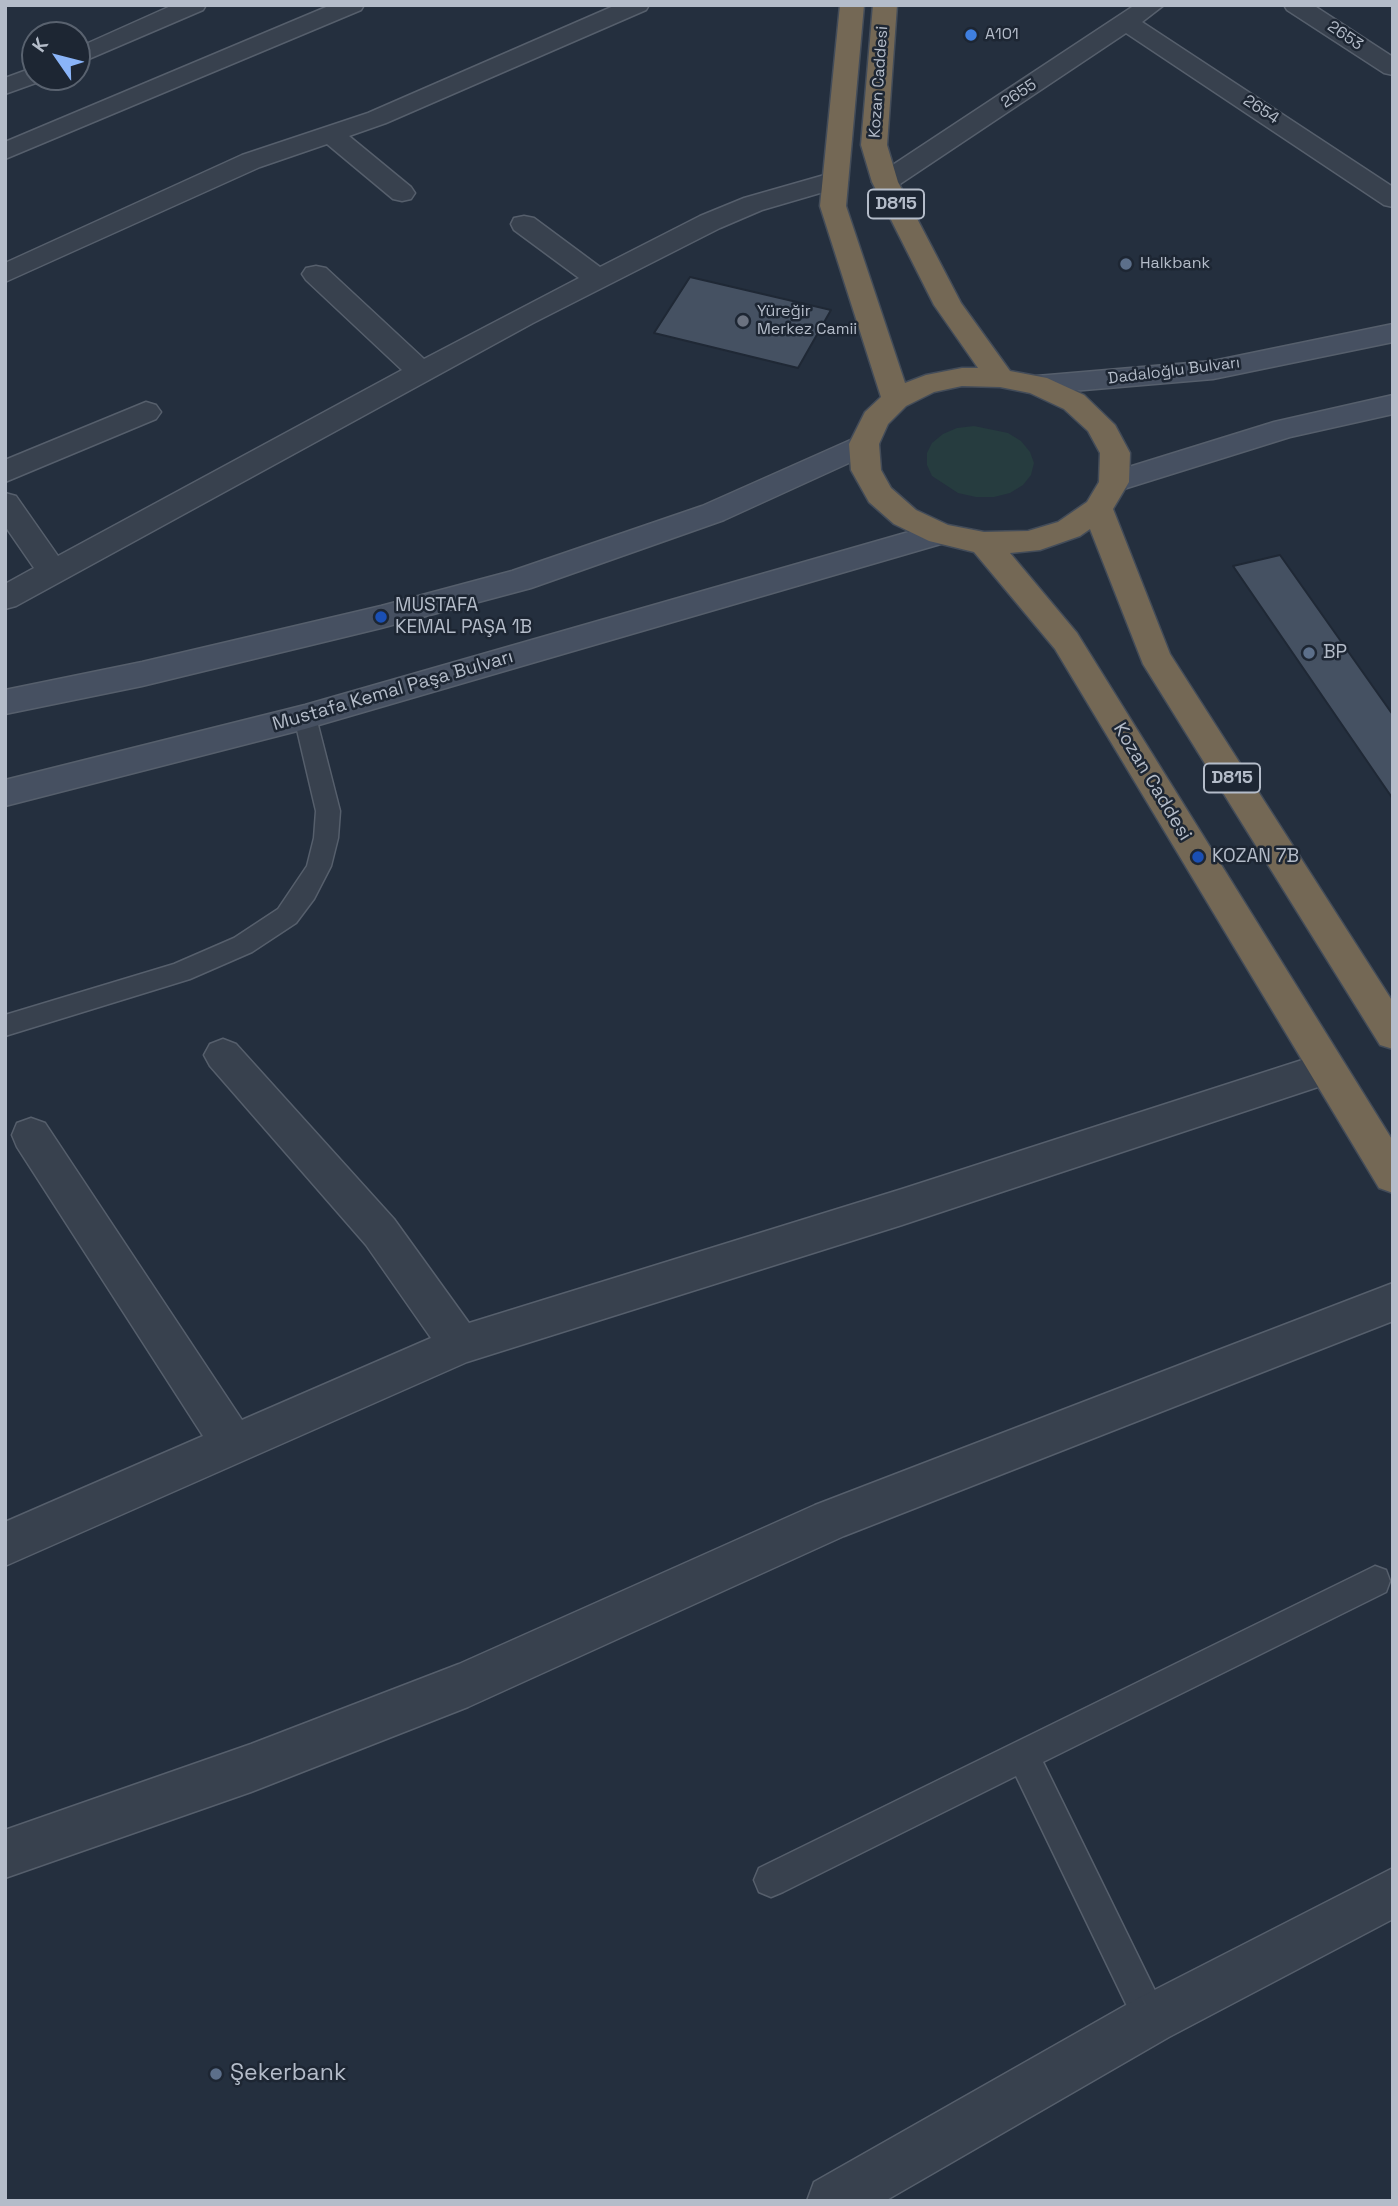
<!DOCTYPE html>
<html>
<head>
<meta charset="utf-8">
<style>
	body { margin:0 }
	#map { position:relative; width:1398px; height:2206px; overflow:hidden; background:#242f3e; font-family:"Space Grotesk",sans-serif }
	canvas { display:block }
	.frame { position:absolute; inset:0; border:7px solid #b4bcc9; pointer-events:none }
	.north { position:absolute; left:21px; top:21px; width:70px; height:70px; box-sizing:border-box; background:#1d2633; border:2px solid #59626f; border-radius:50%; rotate:305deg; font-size:19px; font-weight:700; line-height:28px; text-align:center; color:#b4bcc9 }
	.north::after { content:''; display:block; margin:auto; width:24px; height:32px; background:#8ab4f8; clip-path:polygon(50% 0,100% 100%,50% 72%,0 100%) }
</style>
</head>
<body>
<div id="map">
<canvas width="1398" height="2206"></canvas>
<div class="frame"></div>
<div class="north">K</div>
</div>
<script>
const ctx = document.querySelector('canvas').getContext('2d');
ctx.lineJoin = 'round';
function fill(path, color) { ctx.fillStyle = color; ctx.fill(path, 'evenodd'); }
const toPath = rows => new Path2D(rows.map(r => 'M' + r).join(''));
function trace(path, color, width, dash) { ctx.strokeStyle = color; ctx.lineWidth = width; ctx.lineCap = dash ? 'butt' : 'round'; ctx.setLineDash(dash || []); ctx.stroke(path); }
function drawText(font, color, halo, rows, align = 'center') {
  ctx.font = font + ' "Space Grotesk",sans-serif'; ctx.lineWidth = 5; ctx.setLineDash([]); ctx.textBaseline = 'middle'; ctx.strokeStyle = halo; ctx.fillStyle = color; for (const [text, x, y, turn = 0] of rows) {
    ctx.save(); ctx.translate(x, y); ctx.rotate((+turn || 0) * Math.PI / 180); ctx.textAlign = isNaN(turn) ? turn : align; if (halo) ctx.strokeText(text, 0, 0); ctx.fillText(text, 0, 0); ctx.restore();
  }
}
const green = toPath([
	[974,426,1008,433,1021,441,1030,452,1034,463,1031,475,1023,485,1010,493,994,497,976,497,958,493,932,476,927,465,927,453,932,443,943,434,957,428]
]);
const building = toPath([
	[690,277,831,310,798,368,654,333,690,277],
	[1280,555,1393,715,1393,799,1233,566,1280,555]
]);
const lane = toPath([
	[305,709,313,711,316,717,340,811,338,838,331,866,314,899,296,923,252,952,190,979,5,1036,5,1015,174,964,234,938,278,909,307,866,314,838,316,811,294,717,297,711,305,709],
	[1375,1566,1386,1570,1390,1581,1386,1592,1043,1762,1163,2007,1168,2019,1163,2031,1151,2036,1139,2031,1016,1776,783,1892,771,1897,759,1892,754,1880,759,1868,1375,1566]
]);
const street = toPath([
	[173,5,206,5,203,10,77,64,77,48,173,5],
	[331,5,364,5,361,10,5,159,5,142,331,5],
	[616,5,649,5,646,10,386,123,349,136,411,187,415,193,411,199,402,201,393,199,327,144,260,167,5,282,5,263,242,155,368,113,616,5],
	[1135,5,1164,5,1142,22,1393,187,1393,207,1384,205,1126,33,894,188,885,190,876,188,872,182,876,176,1135,5],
	[1284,5,1313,5,1393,57,1393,75,1384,73,1287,10,1284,5],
	[35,67,35,77,46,77,44,80,5,94,5,78,35,67],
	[835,172,844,174,848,180,844,186,762,210,720,228,533,323,16,606,5,609,5,584,34,568,5,526,5,493,16,496,58,556,402,370,306,280,302,274,306,268,316,266,326,268,424,359,579,278,514,230,511,224,514,218,524,216,534,218,600,267,700,216,744,198,835,172],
	[146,402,156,405,161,412,156,419,5,482,5,460,146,402],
	[223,1039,236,1044,394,1219,469,1323,902,1189,1327,1052,1340,1057,1346,1068,1340,1079,1327,1084,902,1225,467,1362,5,1566,5,1522,203,1436,17,1147,12,1135,17,1123,31,1118,45,1123,242,1420,431,1338,366,1245,210,1066,204,1055,210,1044,223,1039],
	[1393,1283,1393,1321,844,1536,468,1707,251,1792,5,1878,5,1830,251,1744,459,1664,815,1505,1393,1283],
	[1393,1868,1393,1919,1169,2037,885,2201,807,2201,814,2182,1133,2001,1393,1868]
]);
const secondary = toPath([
	[1393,324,1393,342,1213,379,1037,394,1027,392,1022,385,1027,378,1037,376,1213,361,1393,324],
	[1393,395,1393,414,1290,437,1114,492,1103,489,1099,482,1103,475,1274,422,1393,395],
	[864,434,875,437,879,444,875,451,724,520,531,588,381,628,142,686,5,714,5,690,142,662,381,606,512,571,702,506,864,434],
	[940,523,951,527,956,534,951,541,305,729,5,806,5,780,305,705,940,523]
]);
const highway = toPath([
	[840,5,864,5,846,206,905,383,926,375,962,368,978,368,934,305,872,182,861,145,873,5,897,5,887,145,898,182,961,303,1010,371,1047,378,1084,395,1115,425,1130,453,1129,482,1113,509,1170,654,1393,1002,1393,1049,1380,1045,1143,664,1090,529,1080,536,1040,550,1010,553,1077,633,1393,1141,1393,1193,1379,1188,1055,649,974,552,929,541,894,524,869,502,851,470,849,444,865,412,881,397,820,206,840,5],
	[962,386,1000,387,1030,393,1064,409,1088,431,1100,453,1099,482,1087,502,1058,522,1028,531,984,532,948,525,916,510,891,488,881,470,879,444,888,424,906,406,934,392,962,386]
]);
const markers = [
	[971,35,7,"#3f7fe0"],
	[1126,264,7,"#5c6f8a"],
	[743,321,7,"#6b7280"],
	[381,617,7,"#1a4fb4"],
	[1309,653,7,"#5c6f8a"],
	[1198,857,7,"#1a4fb4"],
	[216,2074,7,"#5c6f8a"]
];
const farPoinames = [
	["A101",985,35],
	["Halkbank",1140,264],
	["Yüreğir",757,312],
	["Merkez Camii",757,330]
];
const farStreetnames = [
	["2653",1345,36,34],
	["Kozan Caddesi",879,82,-86],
	["2655",1019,94,-33],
	["2654",1261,110,33],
	["Dadaloğlu Bulvarı",1174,371,-7]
];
const shields = [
	[896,204,56],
	[1232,778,56]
];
const shieldNames = [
	["D815",896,204],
	["D815",1232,778]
];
const poiNames = [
	["MUSTAFA",395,606],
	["KEMAL PAŞA 1B",395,628],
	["BP",1323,653],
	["KOZAN 7B",1212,857]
];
const streetNames = [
	["Mustafa Kemal Paşa Bulvarı",393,691,-16],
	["Kozan Caddesi",1152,782,59]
];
const nearPoinames = [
	["Şekerbank",230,2074]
];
fill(green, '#263c3f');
fill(building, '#455162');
trace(building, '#1f2835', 2);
trace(lane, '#565f6c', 3);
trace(street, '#565f6c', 3);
trace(secondary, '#565f6c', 3);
trace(highway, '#434c59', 3);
fill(lane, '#38414e');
fill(street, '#38414e');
fill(secondary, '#465061');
fill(highway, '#746855');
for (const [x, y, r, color] of markers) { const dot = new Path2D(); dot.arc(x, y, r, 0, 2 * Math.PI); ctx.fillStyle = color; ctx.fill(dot); trace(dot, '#1d2633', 2.5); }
drawText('16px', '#b4bcc9', '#1d2633', farPoinames, 'left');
drawText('16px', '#b4bcc9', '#1d2633', farStreetnames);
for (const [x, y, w] of shields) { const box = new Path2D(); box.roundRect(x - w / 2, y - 14.5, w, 29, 5); ctx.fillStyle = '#1d2633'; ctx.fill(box); trace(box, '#b4bcc9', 2); }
drawText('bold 18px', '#b4bcc9', null, shieldNames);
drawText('19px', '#b4bcc9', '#1d2633', poiNames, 'left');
drawText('19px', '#b4bcc9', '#1d2633', streetNames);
drawText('23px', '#b4bcc9', '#1d2633', nearPoinames, 'left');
</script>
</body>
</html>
